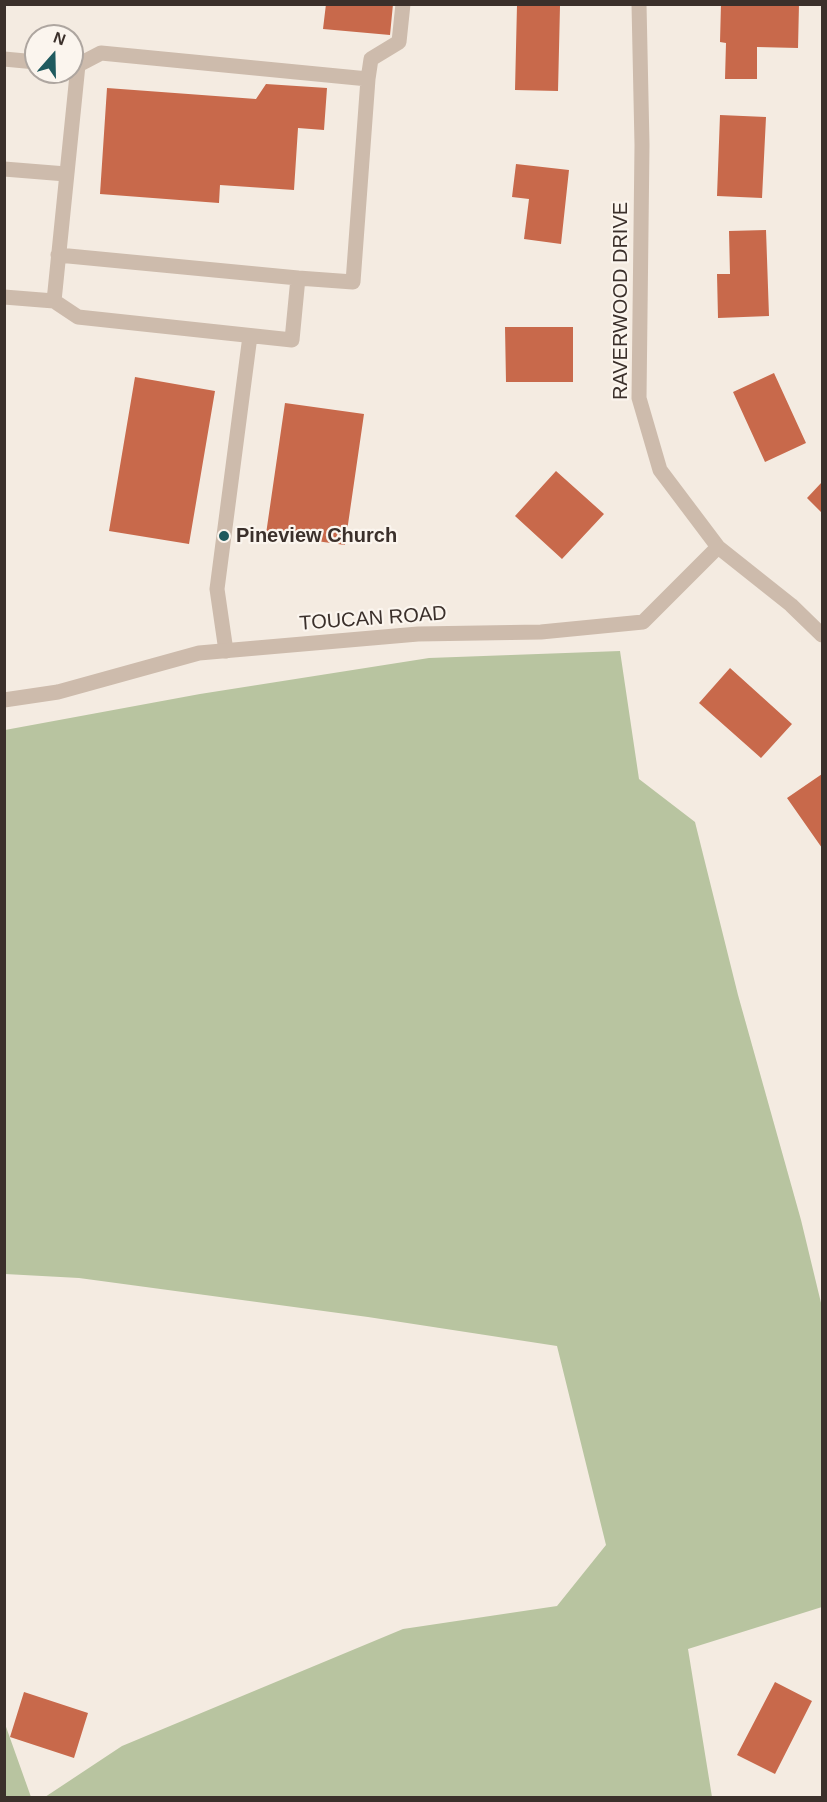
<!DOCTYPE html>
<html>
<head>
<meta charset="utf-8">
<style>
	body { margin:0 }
	#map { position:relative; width:827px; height:1802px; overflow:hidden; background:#f4ebe1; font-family:Arial,sans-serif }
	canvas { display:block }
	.frame { position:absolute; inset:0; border:6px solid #3b302b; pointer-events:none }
	.north { position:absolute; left:24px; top:24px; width:60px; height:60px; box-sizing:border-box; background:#fbf5ee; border:2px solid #aea6a0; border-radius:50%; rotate:20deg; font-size:16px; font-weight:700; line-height:24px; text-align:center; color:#3b302b }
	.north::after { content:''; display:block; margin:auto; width:21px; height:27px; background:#1f5a5e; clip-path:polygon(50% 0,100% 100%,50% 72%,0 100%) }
</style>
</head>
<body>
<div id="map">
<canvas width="827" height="1802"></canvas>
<div class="frame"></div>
<div class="north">N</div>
</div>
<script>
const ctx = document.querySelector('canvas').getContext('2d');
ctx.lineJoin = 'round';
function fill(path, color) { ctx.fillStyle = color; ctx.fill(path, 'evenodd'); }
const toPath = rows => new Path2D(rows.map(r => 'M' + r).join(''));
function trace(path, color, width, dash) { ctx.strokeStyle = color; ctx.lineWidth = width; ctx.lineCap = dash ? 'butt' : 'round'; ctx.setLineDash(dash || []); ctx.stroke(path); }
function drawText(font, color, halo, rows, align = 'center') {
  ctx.font = font + ' Arial,sans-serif'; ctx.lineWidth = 4.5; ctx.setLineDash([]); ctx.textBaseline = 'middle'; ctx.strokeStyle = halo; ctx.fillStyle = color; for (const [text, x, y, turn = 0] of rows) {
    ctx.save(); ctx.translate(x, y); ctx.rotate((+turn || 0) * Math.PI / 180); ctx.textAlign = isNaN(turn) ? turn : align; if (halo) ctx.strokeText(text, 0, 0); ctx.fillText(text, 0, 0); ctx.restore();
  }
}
const green = toPath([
	[620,651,639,779,695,822,738,995,801,1220,822,1307,822,1607,688,1649,712,1797,45,1797,122,1746,403,1629,557,1606,606,1545,557,1346,368,1317,79,1278,5,1274,5,730,200,694,429,658],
	[4,1724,5,1724,31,1797,5,1797]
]);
const building = toPath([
	[326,4,393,4,390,35,323,29],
	[721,4,799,4,798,48,757,47,757,79,725,79,726,43,720,42],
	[517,5,560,6,558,91,515,90],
	[266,84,327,88,324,130,298,128,294,190,220,185,219,203,100,194,107,88,256,99],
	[720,115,766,117,762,198,717,196],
	[516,164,569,170,561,244,524,239,529,199,512,197],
	[766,230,769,316,718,318,717,274,730,274,729,231],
	[505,327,573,327,573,382,506,382],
	[774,373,806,443,765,462,733,392],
	[135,377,215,391,189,544,109,531],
	[285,403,364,414,345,545,266,534],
	[556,471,604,514,562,559,515,516],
	[822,482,822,513,807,498],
	[730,668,792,724,761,758,699,703],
	[822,774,822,848,787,798],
	[775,1682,812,1701,775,1774,737,1755],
	[24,1692,88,1713,74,1758,10,1737]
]);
const lane = toPath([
	[4,59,36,62],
	[78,65,101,53,368,79,353,282,298,278],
	[368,79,371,59,399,42,403,4],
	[4,169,66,174],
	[4,297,54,301,78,65,72,65],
	[54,301,78,317,292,340,298,278,58,255],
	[226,651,217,589,250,336]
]);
const street = toPath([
	[639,4,642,145,639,398,660,470,718,547,791,605,822,635],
	[4,700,58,692,199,653,418,634,541,632,643,622,718,547]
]);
const markers = [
	[224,536,6,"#1f5a5e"]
];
const streetNames = [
	["RAVERWOOD DRIVE",621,301,-90],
	["TOUCAN ROAD",373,619,-4]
];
const poiNames = [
	["Pineview Church",236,536]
];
fill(green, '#b8c4a0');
fill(building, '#c8694b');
trace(lane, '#cdbbac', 15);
trace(street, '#cdbbac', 15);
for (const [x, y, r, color] of markers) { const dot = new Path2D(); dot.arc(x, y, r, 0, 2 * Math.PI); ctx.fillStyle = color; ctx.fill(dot); trace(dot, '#fbf5ee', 2); }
drawText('20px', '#3b302b', '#fbf5ee', streetNames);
drawText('bold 20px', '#3b302b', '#fbf5ee', poiNames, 'left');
</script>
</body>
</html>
